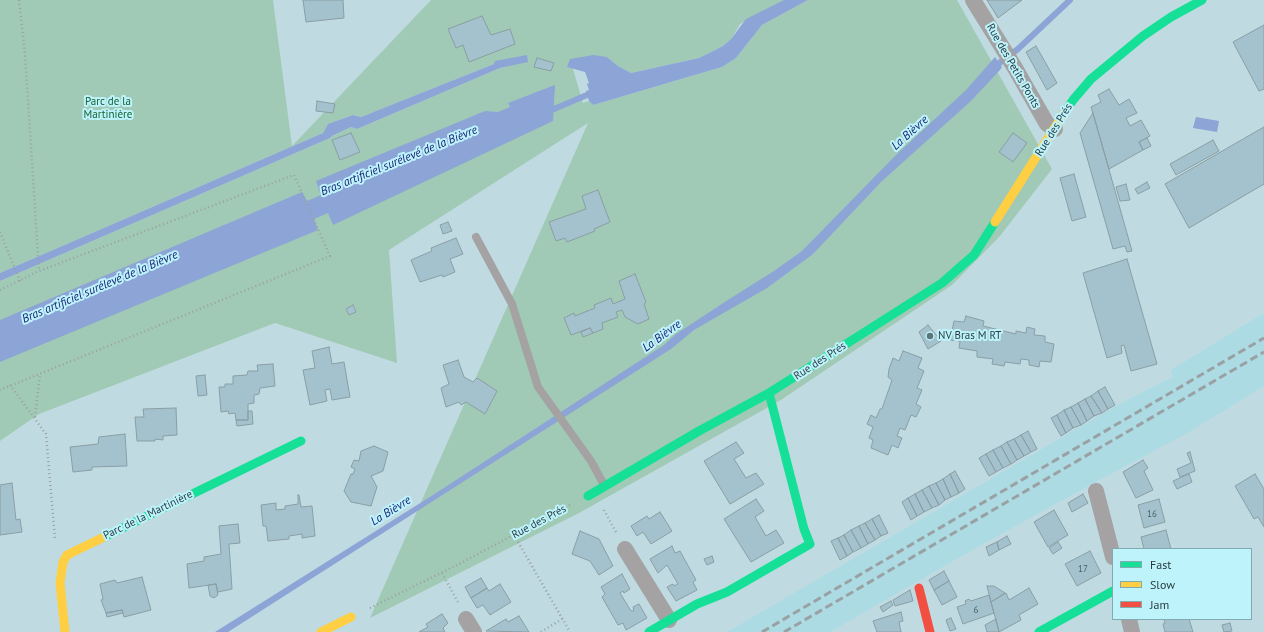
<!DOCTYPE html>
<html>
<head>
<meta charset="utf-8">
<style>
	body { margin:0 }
	#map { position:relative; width:1264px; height:632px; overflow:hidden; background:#bfdbe1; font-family:"PT Sans",sans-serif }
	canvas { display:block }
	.legend { position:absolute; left:1112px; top:548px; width:140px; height:72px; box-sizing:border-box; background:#bef3fc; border:1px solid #82aab1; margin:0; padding:5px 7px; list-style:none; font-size:12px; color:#283d41 }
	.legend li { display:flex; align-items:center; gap:8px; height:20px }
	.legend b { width:20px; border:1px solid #82aab1 }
</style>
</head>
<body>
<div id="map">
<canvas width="1264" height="632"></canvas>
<ul class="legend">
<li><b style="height:5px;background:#16e098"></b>Fast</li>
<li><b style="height:5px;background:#ffcf43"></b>Slow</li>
<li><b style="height:5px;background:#f24e42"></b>Jam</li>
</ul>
</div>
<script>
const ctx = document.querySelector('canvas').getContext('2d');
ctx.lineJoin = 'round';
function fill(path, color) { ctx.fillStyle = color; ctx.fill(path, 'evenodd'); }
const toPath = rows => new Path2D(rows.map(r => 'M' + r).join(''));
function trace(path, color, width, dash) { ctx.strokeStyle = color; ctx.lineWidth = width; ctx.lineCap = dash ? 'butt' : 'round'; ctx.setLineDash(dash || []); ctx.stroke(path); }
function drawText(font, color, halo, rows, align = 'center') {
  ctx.font = font + ' "PT Sans",sans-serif'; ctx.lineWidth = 4; ctx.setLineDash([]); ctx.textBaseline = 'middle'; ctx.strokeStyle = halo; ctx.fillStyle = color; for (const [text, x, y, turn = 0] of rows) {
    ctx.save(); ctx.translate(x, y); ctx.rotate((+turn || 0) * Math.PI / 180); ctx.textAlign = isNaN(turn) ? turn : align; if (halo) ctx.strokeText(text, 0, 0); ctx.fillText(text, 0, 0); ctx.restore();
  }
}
const built = toPath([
	[1264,313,1264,386,1186,434,1099,480,965,554,830,632,727,632,1116,406,1173,377,1171,370]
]);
const green = toPath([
	[0,0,273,0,292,146,431,0,784,0,740,24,731,39,723,46,699,58,631,73,618,66,607,57,570,59,583,103,589,101,593,105,722,67,736,58,762,25,808,0,957,0,1052,169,1000,236,952,285,781,400,579,513,370,618,588,123,389,250,397,363,275,323,39,414,0,441,0,281,330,138,332,136,351,127,357,129,500,68,528,61,494,64,361,117,353,115,328,124,323,133,0,273]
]);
const water = toPath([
	[784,0,808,0,762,25,736,58,722,67,593,105,589,101,586,91,589,90,587,84,589,83,585,72,567,67,570,59,593,55,607,57,618,66,631,73,699,58,723,46,731,39,746,19],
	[527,55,528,62,500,68,357,129,351,127,332,136,330,138,0,281,0,273,323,133,328,124,353,115,361,117,494,64,495,61],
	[995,57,1002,67,1000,70,971,101,881,182,813,254,767,288,694,330,671,349,228,632,215,632,433,495,664,345,676,334,731,298,774,271,802,251,896,155,966,90],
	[555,85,553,121,333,225,328,213,314,219,318,230,0,362,0,320,302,192,307,201,321,195,316,181,485,111,498,112,510,107,508,103],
	[1196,117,1219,121,1217,132,1193,128]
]);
const stream = toPath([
	[994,67,1018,49,1070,0],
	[547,112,594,92]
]);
const building = toPath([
	[303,0,343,0,344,18,306,22,303,0],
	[987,0,1022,0,998,18,987,0],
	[482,16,491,35,510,29,515,44,469,62,463,45,456,48,448,29,482,16],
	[1264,25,1264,89,1259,91,1233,42,1264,25],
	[1036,46,1057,83,1047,90,1026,52,1036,46],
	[537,58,554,63,551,71,534,67,537,58],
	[1109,89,1119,105,1129,99,1137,113,1126,118,1130,126,1141,120,1150,136,1139,142,1143,150,1109,169,1091,107,1101,102,1098,95,1109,89],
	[317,101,335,104,333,113,316,111,317,101],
	[1093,113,1132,251,1127,252,1125,246,1113,249,1080,133,1093,113],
	[1264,127,1264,184,1189,228,1165,184,1264,127],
	[351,133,360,152,340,160,332,140,351,133],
	[1013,133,1027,143,1013,162,999,152,1013,133],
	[1147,138,1151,146,1143,150,1139,142,1147,138],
	[1213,140,1219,151,1176,175,1170,164,1213,140],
	[1074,174,1086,217,1072,221,1060,178,1074,174],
	[1147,182,1150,188,1138,194,1135,189,1147,182],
	[1126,184,1130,200,1120,201,1116,187,1126,184],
	[598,190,610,222,594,229,595,231,567,242,565,238,556,241,549,222,586,209,582,196,598,190],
	[448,222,452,231,443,234,440,225,448,222],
	[456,238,463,254,450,259,455,272,443,277,442,275,420,282,411,260,432,251,431,248,456,238],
	[1127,259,1157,364,1131,371,1124,345,1121,346,1122,353,1107,358,1083,273,1127,259],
	[635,274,646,302,644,304,649,319,638,324,625,317,622,310,616,312,618,317,602,323,603,329,593,333,590,328,571,335,564,318,574,313,575,316,595,308,594,305,611,298,613,304,625,299,619,281,635,274],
	[353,305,356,312,349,315,346,309,353,305],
	[966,316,984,321,983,326,1016,334,1016,331,1026,333,1027,327,1035,329,1034,335,1045,336,1045,342,1054,344,1051,362,1040,361,1039,367,1029,365,1029,360,1021,359,1020,364,1005,362,1004,366,992,364,993,359,977,357,977,351,959,348,960,341,950,340,954,321,964,322,966,316],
	[928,325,941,341,928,349,919,332,928,325],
	[590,328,593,333,583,337,581,332,590,328],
	[329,347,332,364,344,362,350,397,332,400,330,389,325,390,327,401,310,405,303,370,315,368,312,351,329,347],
	[903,351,922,358,918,368,924,371,917,388,922,390,916,404,921,407,916,417,911,415,905,430,900,428,897,436,902,438,898,448,892,445,888,455,871,448,873,440,869,438,873,427,867,424,871,415,876,418,880,409,882,409,892,380,888,377,889,369,893,358,899,361,903,351],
	[458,360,464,377,473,382,477,378,497,391,485,414,466,402,461,405,459,402,446,407,441,388,449,384,443,365,458,360],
	[273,364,275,386,260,388,259,394,254,395,254,403,248,404,248,420,236,420,235,413,229,414,228,411,221,412,219,387,225,387,225,384,233,384,233,376,247,375,248,371,258,371,257,365,273,364],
	[205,375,207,395,198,396,196,376,205,375],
	[1105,387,1115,405,1108,409,1098,391,1105,387],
	[1098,391,1108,409,1102,413,1091,396,1098,391],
	[1091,396,1102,413,1094,416,1085,399,1091,396],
	[1085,399,1094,416,1087,421,1078,403,1085,399],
	[1078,403,1087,421,1081,425,1071,407,1078,403],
	[1071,407,1081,425,1073,428,1064,410,1071,407],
	[176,408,177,435,163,436,163,440,155,439,155,441,137,441,135,417,144,417,143,409,176,408],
	[1064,410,1073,428,1066,433,1057,415,1064,410],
	[248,411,252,411,253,424,237,426,236,420,248,420,248,411],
	[1057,415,1066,433,1061,436,1051,418,1057,415],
	[1028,431,1037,449,1031,452,1021,435,1028,431],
	[125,434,127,466,92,467,92,470,73,472,70,447,98,444,99,437,125,434],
	[1021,435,1031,452,1024,456,1014,439,1021,435],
	[1014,439,1024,456,1017,460,1007,442,1014,439],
	[736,442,744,453,734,459,746,478,756,473,764,484,730,504,704,461,736,442],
	[1007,442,1017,460,1011,464,1001,446,1007,442],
	[374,446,388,452,383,471,371,476,377,487,371,506,351,502,344,491,351,474,353,474,355,469,351,467,354,460,359,461,361,451,374,446],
	[1001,446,1011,464,1003,468,993,450,1001,446],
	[993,450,1003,468,996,472,986,454,993,450],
	[1190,452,1195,471,1180,477,1177,469,1191,463,1187,453,1190,452],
	[986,454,996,472,989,476,979,458,986,454],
	[1143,460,1148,468,1144,471,1153,490,1136,498,1123,472,1143,460],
	[955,471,965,489,959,493,950,474,955,471],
	[950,474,959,493,951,497,943,479,950,474],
	[1189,474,1192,482,1177,489,1173,481,1189,474],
	[1255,474,1264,489,1264,527,1258,517,1254,519,1235,486,1255,474],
	[943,479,951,497,945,500,936,483,943,479],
	[12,483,16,520,20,519,22,532,0,535,0,485,12,483],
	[936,483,945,500,939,505,929,486,936,483],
	[929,486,939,505,932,508,922,490,929,486],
	[922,490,932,508,924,512,915,494,922,490],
	[915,494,924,512,917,516,908,498,915,494],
	[1083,494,1088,503,1072,512,1068,503,1083,494],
	[298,495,299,495,301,507,312,506,315,536,302,538,302,534,289,536,289,539,268,541,266,526,263,526,261,505,276,503,276,510,285,509,285,506,298,504,298,495],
	[908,498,917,516,911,520,902,502,908,498],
	[756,499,764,511,755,517,766,536,776,530,784,543,751,562,724,519,756,499],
	[1159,499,1165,522,1144,528,1138,505,1159,499],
	[1054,510,1068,535,1048,547,1034,522,1054,510],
	[660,512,672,531,651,544,643,532,637,536,631,526,647,516,649,519,660,512],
	[879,515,888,533,881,536,872,519,879,515],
	[872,519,881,536,875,540,865,523,872,519],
	[865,523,875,540,868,544,859,526,865,523],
	[238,524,240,543,229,544,232,589,218,592,216,584,189,588,187,564,204,561,204,557,221,554,219,526,238,524],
	[859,526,868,544,861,548,851,530,859,526],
	[851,530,861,548,853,552,844,535,851,530],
	[1166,530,1171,549,1144,549,1141,537,1166,530],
	[580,531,599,539,613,566,599,575,590,561,572,554,580,531],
	[844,535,853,552,847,556,838,538,844,535],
	[1007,536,1011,544,999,550,997,542,1007,536],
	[838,538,847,556,840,560,831,541,838,538],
	[997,542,999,550,989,556,986,547,997,542],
	[1058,542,1062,548,1053,554,1049,548,1058,542],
	[672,546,675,553,680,551,696,580,693,582,697,590,676,601,667,587,673,584,674,586,678,584,667,565,658,573,650,559,672,546],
	[1090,551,1101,573,1077,586,1065,564,1090,551],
	[712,556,714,562,707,565,704,559,712,556],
	[944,571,949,581,934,590,929,580,944,571],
	[622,574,630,589,624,593,623,591,620,593,631,611,634,611,633,607,639,604,647,618,626,630,623,623,618,625,602,597,605,594,601,587,622,574],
	[142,577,151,610,124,617,122,610,106,613,101,600,103,599,100,584,115,580,117,583,142,577],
	[481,578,487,588,471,598,465,587,481,578],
	[949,581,957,597,942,605,934,590,949,581],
	[216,584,218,595,214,598,210,596,208,585,216,584],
	[500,584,511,602,490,615,483,605,477,608,471,598,487,588,489,591,500,584],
	[987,586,994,586,1005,593,991,602,987,586],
	[1029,588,1038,604,1019,615,1021,620,999,632,991,602,1006,593,1009,600,1029,588],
	[910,590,913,601,895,606,893,600,910,590],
	[989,595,994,613,963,624,957,607,966,604,965,601,969,599,971,601,989,595],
	[891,601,893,605,883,612,880,607,891,601],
	[122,610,123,613,107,617,106,613,122,610],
	[901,612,903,621,899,622,901,632,877,632,873,621,901,612],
	[442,614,448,623,443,628,445,632,419,632,428,627,426,624,442,614],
	[519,616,529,632,486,631,506,619,508,622,519,616],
	[951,618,956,629,950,631,946,620,951,618],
	[996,619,999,632,987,632,985,625,996,619],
	[1164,619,1189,619,1193,632,1165,632,1163,624,1165,623,1164,619],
	[1230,623,1232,631,1224,632,1222,625,1230,623]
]);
const path = toPath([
	[19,0,25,54,39,271],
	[0,232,20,281],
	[0,290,39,271,294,175,330,256,0,390],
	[10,385,46,434,55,539],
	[35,417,40,374],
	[604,510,617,534],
	[514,535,570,632],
	[442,573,459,604],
	[370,608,459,564,570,505],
	[541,632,562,619]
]);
const lane = toPath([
	[476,237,512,304,538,387,591,461,604,485]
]);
const street = toPath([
	[973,0,1015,68,1047,124,1055,129],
	[1096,491,1113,557],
	[625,549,669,620],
	[466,619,474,632],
	[1129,619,1132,632]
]);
const fast = toPath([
	[1064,113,1073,100,1091,79,1143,36,1171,17,1202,0],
	[588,496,699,431,769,393,942,283,974,255,995,222],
	[104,537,301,441],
	[649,632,697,604,727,592,810,544,804,529,769,393],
	[1039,632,1113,591]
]);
const slow = toPath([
	[995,222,1064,113],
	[65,632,60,583,63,562,67,555,104,537],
	[321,632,351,617]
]);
const jam = toPath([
	[919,588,930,632]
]);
const rail = toPath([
	[762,632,1264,338],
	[784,632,1264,352]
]);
const markers = [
	[930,336,4,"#5d7479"]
];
const numberNames = [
	["16",1152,514],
	["17",1083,569],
	["6",976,610]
];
const streetNames = [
	["Rue des Petits Ponts",1013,66,60],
	["Rue des Prés",1054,130,-58],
	["Rue des Prés",820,361,-33],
	["Parc de la Martinière",148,515,-26],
	["Rue des Prés",539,522,-28]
];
const parkNames = [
	["Parc de la",108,102],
	["Martinière",108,115]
];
const poiNames = [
	["NV Bras M RT",938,336]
];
const waterNames = [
	["La Bièvre",910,133,-42],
	["Bras artificiel surélevé de la Bièvre",399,161,-22],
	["Bras artificiel surélevé de la Bièvre",100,287,-23],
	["La Bièvre",662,336,-36],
	["La Bièvre",391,511,-32]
];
fill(built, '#acdbe4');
fill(green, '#a1cab6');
fill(water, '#8ca4d6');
trace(stream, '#8ca4d6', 6);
fill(building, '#a4c2cd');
trace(building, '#8a9ea4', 1);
trace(path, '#9aa0a1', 2.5, [1, 3]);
trace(lane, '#a4a2a2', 8);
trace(street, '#a4a2a2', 16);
trace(fast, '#16e098', 9);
trace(slow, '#ffcf43', 9);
trace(jam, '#f24e42', 9);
trace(rail, '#9aa1a3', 3, [8, 4]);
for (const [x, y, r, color] of markers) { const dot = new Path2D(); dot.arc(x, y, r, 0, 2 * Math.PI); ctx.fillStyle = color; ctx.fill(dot); trace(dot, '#bef3fc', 1.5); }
drawText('9px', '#475e64', null, numberNames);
drawText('11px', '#283d41', '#bef3fc', streetNames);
drawText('11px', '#13622f', '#bef3fc', parkNames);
drawText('11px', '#283d41', '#bef3fc', poiNames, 'left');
drawText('italic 12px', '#161f71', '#bef3fc', waterNames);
</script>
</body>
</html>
